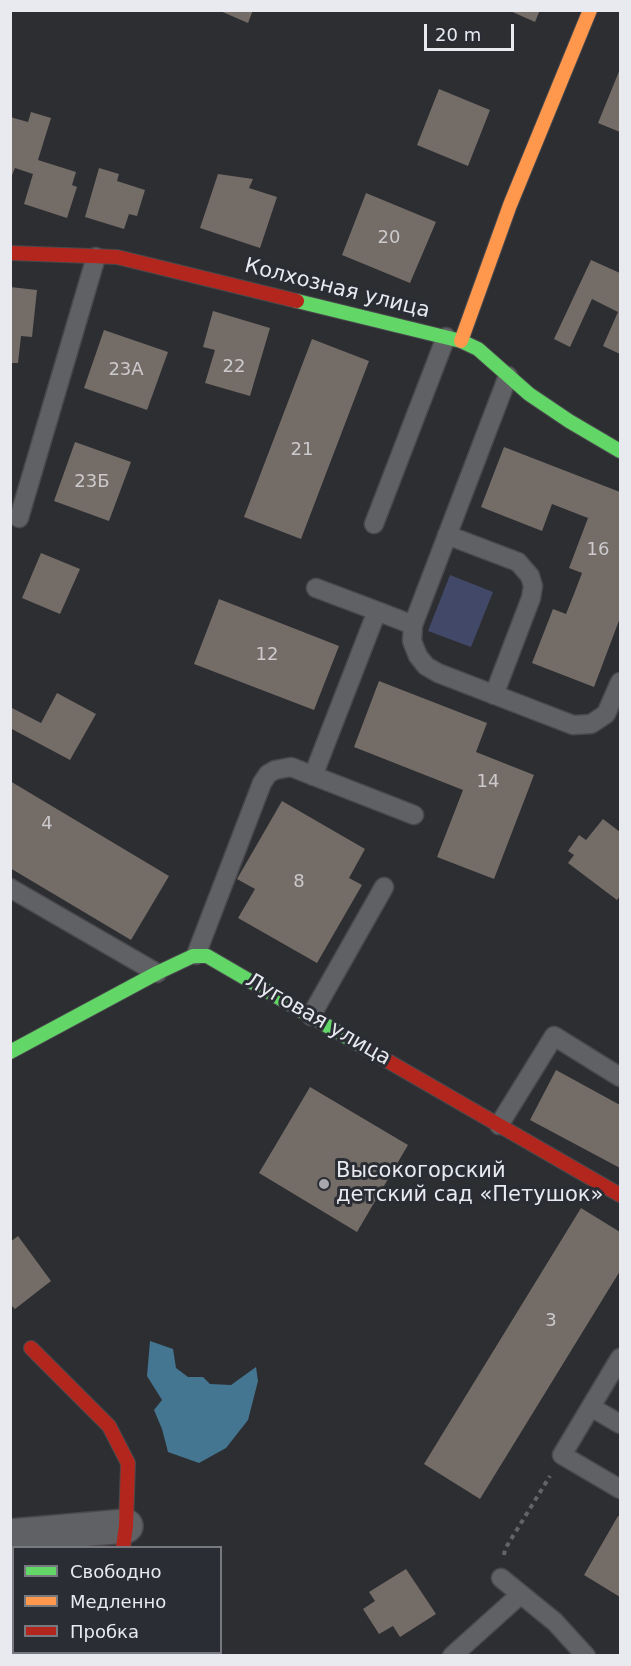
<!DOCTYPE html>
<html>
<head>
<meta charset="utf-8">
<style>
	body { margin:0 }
	#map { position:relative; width:631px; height:1666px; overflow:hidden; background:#2d2e32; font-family:"DejaVu Sans",sans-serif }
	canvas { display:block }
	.frame { position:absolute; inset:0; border:12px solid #e9eaef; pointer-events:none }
	.legend { position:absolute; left:12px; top:1546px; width:210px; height:108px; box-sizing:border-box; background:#2b2d34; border:2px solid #77797f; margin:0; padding:8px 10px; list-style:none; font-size:18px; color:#e9eaef }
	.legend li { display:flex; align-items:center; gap:12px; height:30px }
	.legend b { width:30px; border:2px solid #77797f }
	.scale { position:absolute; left:424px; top:24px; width:90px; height:27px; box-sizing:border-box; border:3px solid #e9eaef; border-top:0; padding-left:8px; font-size:18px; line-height:21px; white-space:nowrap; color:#e9eaef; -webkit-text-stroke:4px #2b2d34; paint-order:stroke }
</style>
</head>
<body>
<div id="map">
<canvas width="631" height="1666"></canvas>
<div class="frame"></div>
<ul class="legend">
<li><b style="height:8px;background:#63d668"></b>Свободно</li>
<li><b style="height:8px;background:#ff974d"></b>Медленно</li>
<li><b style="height:8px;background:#b3261e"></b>Пробка</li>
</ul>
<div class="scale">20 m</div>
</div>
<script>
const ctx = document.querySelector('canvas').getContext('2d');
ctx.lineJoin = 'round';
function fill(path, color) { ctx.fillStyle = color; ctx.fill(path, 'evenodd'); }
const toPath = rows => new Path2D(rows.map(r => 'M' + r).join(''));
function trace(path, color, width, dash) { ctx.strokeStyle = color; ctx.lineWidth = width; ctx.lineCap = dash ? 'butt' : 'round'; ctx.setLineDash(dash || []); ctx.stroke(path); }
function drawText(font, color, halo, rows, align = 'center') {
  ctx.font = font + ' "DejaVu Sans",sans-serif'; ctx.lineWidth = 6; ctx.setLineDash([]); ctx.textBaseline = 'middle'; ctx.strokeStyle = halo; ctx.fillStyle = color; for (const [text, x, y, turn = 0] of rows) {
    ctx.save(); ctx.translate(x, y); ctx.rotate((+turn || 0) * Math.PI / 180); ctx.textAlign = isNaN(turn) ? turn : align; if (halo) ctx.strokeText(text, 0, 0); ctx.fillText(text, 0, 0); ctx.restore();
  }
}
const green = toPath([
	[450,575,493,592,471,647,428,631]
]);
const water = toPath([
	[150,1341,173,1349,176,1368,188,1377,203,1377,210,1384,231,1385,256,1367,258,1381,248,1420,226,1448,199,1463,168,1452,162,1429,154,1410,162,1400,147,1376]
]);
const building = toPath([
	[218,10,253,10,248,23],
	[508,10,540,10,535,22],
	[620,69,620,132,598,123],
	[439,89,490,110,468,166,417,145],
	[31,112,51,118,38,160,76,172,72,185,77,187,67,218,24,204,33,174,15,168,10,180,10,117,28,122],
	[99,168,119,174,117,181,145,190,137,216,129,214,124,229,85,217],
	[218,174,253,179,249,188,277,197,260,248,200,228],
	[366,193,436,222,410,283,342,255],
	[591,260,620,273,620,354,603,346,618,312,592,299,570,347,554,339],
	[10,287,37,290,32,337,21,336,18,363,10,363],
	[213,311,270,328,250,396,205,383,215,350,203,347],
	[104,330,168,352,147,410,84,388],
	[312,339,369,361,301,539,244,517],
	[75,442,131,462,109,521,54,501],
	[504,447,620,492,620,618,594,687,532,663,553,609,566,614,574,594,582,573,569,568,588,518,552,504,542,531,481,507],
	[41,553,80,569,60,614,22,598],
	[219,599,339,646,314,710,194,664],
	[379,681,487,723,476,752,534,775,494,879,437,857,463,790,354,747],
	[57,693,96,714,70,760,10,728,10,711,12,708,41,723],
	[10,781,169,876,131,940,10,868],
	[282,801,365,849,349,878,362,885,317,963,238,918,255,889,237,879],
	[603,819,620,832,620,896,617,900,568,863,574,855,568,851,579,835,586,840],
	[556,1070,620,1105,620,1168,530,1120],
	[310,1087,408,1145,357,1232,259,1173],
	[581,1208,620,1232,620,1271,480,1499,424,1464],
	[18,1236,51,1281,15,1309,10,1304,10,1242],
	[618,1516,620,1517,620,1597,584,1575],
	[406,1569,436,1614,400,1637,393,1626,379,1634,363,1609,375,1601,369,1592]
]);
const path = toPath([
	[504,1555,505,1549,550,1476]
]);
const lane = toPath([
	[508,376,413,625,412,641,418,656,426,666,438,673,573,725,591,724,606,714,620,682],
	[19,518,96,257],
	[374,524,446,337],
	[447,535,518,562,530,576,533,586,531,598,494,695],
	[316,588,377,611],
	[313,776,377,611,413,625],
	[10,888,157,973],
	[196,955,262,783,268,774,275,770,291,767,414,815],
	[311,1016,384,887],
	[499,1125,554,1036,620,1077],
	[620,1358,562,1455,620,1489],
	[591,1407,620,1424],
	[501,1578,555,1622,586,1656],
	[452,1656,521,1594]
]);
const street = toPath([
	[10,1536,126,1526],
	[104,1656,105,1652]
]);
const fast = toPath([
	[297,301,461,341,478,349,529,394,569,421,620,451],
	[10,1052,157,973,193,956,207,956,367,1049]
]);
const slow = toPath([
	[461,341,510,205,590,10]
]);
const jam = toPath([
	[10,253,117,257,297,301],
	[367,1049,620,1195],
	[31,1348,109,1426,128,1463,126,1526,123,1548]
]);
const markers = [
	[324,1184,6,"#a7a8ad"]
];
const numberNames = [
	["20",389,238],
	["22",234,367],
	["23А",126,370],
	["21",302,450],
	["23Б",92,482],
	["16",598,550],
	["12",267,655],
	["14",488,782],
	["4",47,824],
	["8",299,882],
	["3",551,1321]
];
const streetNames = [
	["Колхозная улица",337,289,14],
	["Луговая улица",318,1020,30]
];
const poiNames = [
	["Высокогорский",336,1172],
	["детский сад «Петушок»",336,1196]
];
fill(green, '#424868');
fill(water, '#447691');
fill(building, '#746c67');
trace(lane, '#49494d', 21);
trace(street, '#49494d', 36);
trace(fast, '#49494d', 16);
trace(slow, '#49494d', 16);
trace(jam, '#49494d', 16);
trace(path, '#636468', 4, [4.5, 4.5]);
trace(lane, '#606164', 18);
trace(street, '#606164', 33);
trace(fast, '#63d668', 14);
trace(slow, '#ff974d', 14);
trace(jam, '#b3261e', 14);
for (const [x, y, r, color] of markers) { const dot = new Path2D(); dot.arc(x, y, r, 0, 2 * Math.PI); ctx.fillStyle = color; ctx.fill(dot); trace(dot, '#2b2d34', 2); }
drawText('18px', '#cccacd', null, numberNames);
drawText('21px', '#e9eaef', '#2b2d34', streetNames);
drawText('21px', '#e9eaef', '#2b2d34', poiNames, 'left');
</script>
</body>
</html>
